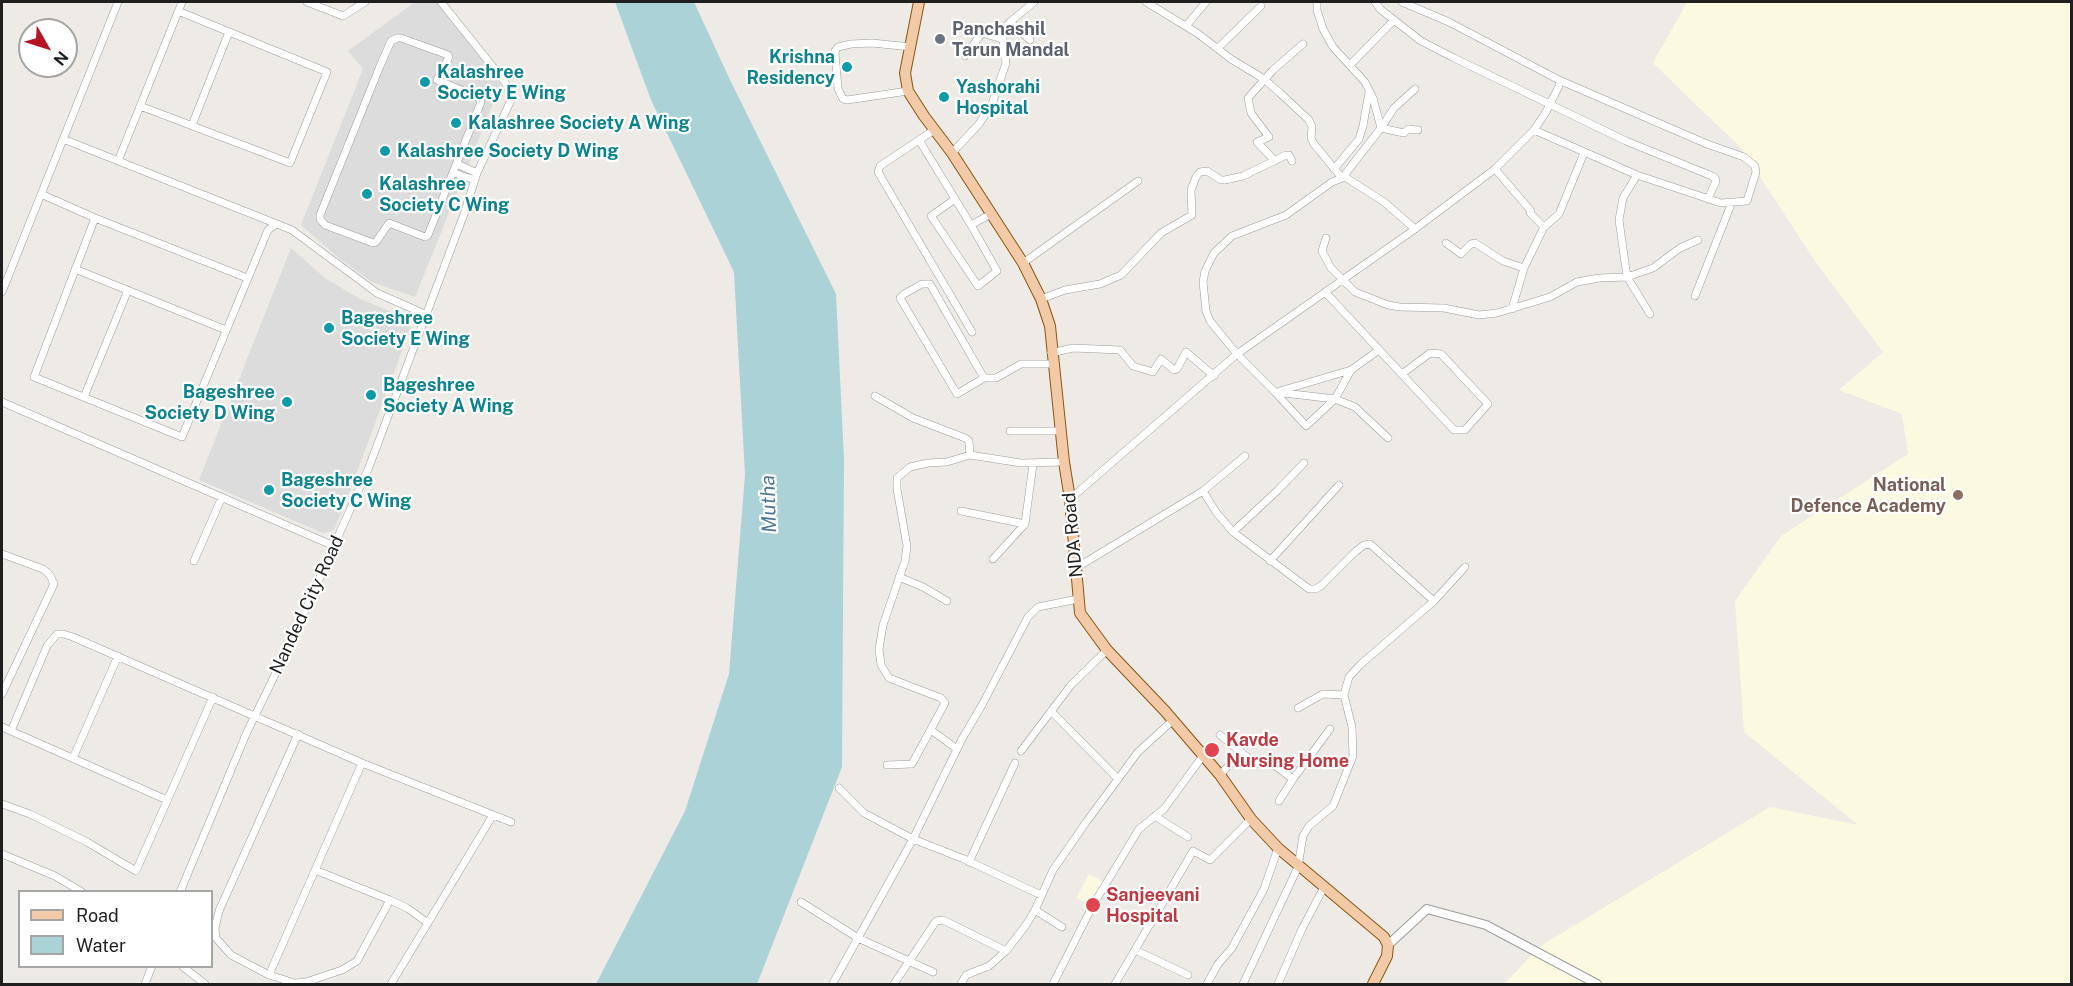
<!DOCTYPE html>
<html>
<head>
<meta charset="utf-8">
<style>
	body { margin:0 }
	#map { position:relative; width:2073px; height:986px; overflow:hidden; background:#eeebe6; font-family:"Public Sans",sans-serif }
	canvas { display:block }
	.frame { position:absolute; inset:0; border:3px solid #1f1f1f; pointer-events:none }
	.legend { position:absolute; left:18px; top:890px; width:195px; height:78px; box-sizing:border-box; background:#fff; border:2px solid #a5a5a5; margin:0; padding:8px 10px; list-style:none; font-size:18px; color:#1f1f1f }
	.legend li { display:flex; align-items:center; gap:12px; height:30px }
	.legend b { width:30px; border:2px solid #a5a5a5 }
	.north { position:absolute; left:18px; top:18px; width:60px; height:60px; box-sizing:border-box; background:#fff; border:2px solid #a5a5a5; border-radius:50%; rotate:129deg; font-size:16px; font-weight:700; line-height:24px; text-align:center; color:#1f1f1f }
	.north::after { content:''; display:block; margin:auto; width:21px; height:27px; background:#b81524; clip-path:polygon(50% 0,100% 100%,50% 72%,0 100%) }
</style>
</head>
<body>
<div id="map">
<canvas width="2073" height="986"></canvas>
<div class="frame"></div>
<ul class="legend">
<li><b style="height:8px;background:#f2caa7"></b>Road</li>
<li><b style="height:16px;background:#abd2d7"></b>Water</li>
</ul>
<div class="north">N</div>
</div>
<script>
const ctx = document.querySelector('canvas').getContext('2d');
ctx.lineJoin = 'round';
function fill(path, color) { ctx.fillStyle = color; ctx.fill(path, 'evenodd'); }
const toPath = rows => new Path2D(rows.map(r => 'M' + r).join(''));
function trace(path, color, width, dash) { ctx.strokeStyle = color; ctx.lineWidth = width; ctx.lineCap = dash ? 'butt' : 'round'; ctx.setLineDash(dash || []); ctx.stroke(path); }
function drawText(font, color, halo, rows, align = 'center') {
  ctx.font = font + ' "Public Sans",sans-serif'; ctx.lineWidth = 4.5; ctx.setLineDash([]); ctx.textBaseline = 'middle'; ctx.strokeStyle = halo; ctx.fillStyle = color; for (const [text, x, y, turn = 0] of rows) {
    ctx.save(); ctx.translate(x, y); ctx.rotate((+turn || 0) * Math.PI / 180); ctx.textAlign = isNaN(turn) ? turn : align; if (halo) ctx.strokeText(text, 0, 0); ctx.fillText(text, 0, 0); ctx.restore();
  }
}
const residential = toPath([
	[415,2,437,2,501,84,415,297,372,282,340,259,301,225,363,69,348,51],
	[291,248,325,278,360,299,407,318,411,327,345,504,334,530,329,532,323,533,199,480]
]);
const education = toPath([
	[1687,2,2071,2,2071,984,1504,984,1542,945,1770,807,1858,825,1744,732,1735,601,1781,536,1908,454,1902,414,1839,390,1883,352,1817,264,1741,148,1653,63],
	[1089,874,1104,882,1091,905,1076,898]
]);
const water = toPath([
	[615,2,694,2,731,82,836,294,844,459,842,767,757,984,596,984,685,811,729,674,745,475,734,272,651,100]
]);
const minor = toPath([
	[307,2,343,16,365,2],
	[1146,2,1197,33,1231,59,1264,79,1280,93,1309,120,1312,127,1311,138,1314,144,1342,178],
	[1317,2,1317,10,1323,29,1333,47,1365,82,1373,98,1381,128,1404,133,1408,129,1418,130],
	[1375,2,1380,9,1421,41,1454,58,1626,141,1712,176,1715,178,1716,181,1708,199],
	[1402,2,1449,22,1559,80,1707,144,1744,157,1755,166,1756,172,1747,201,1721,203,1637,175,1534,130],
	[1010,22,1030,40],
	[1186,26,1206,2],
	[397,38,401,38,448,55,449,57,437,80,480,98,481,102,428,235,425,237,389,223,376,242,373,243,325,225,320,219,320,215,380,66,391,41,397,38],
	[1218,48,1261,6],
	[965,56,982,33,1002,39],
	[1350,65,1394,20],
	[908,91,847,100,843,99,838,89,835,51,838,47,851,44,872,43,911,47],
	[140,106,290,163,327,72,178,11],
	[192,125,229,32],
	[934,130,919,140,971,225,991,214],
	[63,139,292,230,377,293,427,315],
	[919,140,880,166,878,172,972,332],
	[952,153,979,124,992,104,1006,63,1002,31,1010,22,1034,2],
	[118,161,182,2],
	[1275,161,1257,142,1269,137,1251,113,1248,98,1273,70,1303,44],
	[457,164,477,173],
	[1334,169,1359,139,1363,126,1369,92],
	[1495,169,1531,211,1530,213,1544,227],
	[454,173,475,180],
	[1637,175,1623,198,1619,220,1627,277,1650,314],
	[1345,177,1332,182,1286,215,1232,236,1214,253,1205,271,1203,282,1206,311,1210,321,1237,354,1275,392,1306,426,1335,399,1351,370],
	[41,194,95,218],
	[955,199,931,216,978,286,997,271,971,225],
	[1415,229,1384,202,1345,177,1346,173,1381,128,1394,108,1415,89],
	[1326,238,1322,251,1331,268,1355,292,1388,305,1400,307,1444,308,1479,315,1497,313,1550,297,1577,282,1599,278,1627,277,1653,268,1680,248,1698,240],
	[1446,243,1461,254,1471,244,1475,243,1503,261,1524,268],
	[1023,263,1138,181],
	[75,269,226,330],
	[247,278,95,218,34,377,182,437,268,230,276,224],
	[2,292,118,2],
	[1325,292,1454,430,1465,430,1488,404,1441,354,1430,353,1402,374],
	[1695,296,1732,202],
	[1041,299,1065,290,1100,284,1121,275,1161,233,1192,215,1191,190,1196,177,1200,172,1207,171,1221,180,1225,180,1243,176,1286,155,1289,155,1292,161],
	[1512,309,1524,268,1544,227,1559,214,1584,153],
	[1051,353,1073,348,1120,350,1133,366,1153,372,1161,359,1174,370,1177,369,1186,352,1214,376],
	[984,378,957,394,900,298,904,294,922,284,930,284,984,378,996,378,1021,364,1053,364],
	[1280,391,1351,370,1379,350],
	[1275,392,1335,399,1355,407,1388,438],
	[875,396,913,418,965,438,969,441,970,455],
	[84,397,128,290],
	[2,402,334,546],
	[1010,431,1060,431],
	[1203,491,1245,456],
	[1070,499,1237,354,1415,229,1495,169,1534,130,1546,112,1559,86,1559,80],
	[961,511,1025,524],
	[1233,532,1278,490,1304,463],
	[2,554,43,569,50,575,54,584,2,694],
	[993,559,1025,524,1033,464],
	[194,561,222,497],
	[1270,561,1339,485],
	[1076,568,1203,491,1216,512,1233,532,1309,589,1315,589,1321,586,1355,552,1364,545,1370,544,1434,601,1360,665,1349,677,1344,695,1352,727,1353,756,1333,806,1309,826,1303,836,1298,867,1243,984],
	[899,577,923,587,947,601],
	[1434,601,1465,567],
	[1298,708,1323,694,1344,695],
	[1051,711,1118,779],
	[2,727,167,800],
	[931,730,957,749],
	[11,731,47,646,57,634,63,634,73,637,362,763,511,822],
	[298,734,219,911,215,928,216,938,231,955,269,975,295,983,306,982,342,970,357,961,390,900],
	[1021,751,1071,685,1107,650],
	[1241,752,1256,764,1270,762,1293,779,1330,729],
	[73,758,118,656],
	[887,765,912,764,945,703,941,698,889,678,881,665,879,649,883,625,905,561,907,546,897,489,897,478,910,467,928,463,947,462,970,455,1021,463,1064,462],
	[1220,775,1241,752,1220,735],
	[839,788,864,813,913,839,964,859,1041,895],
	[1279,801,1293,779],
	[2,804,30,814,87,842,136,871,213,697],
	[1155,816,1188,837],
	[2,854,55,876,82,892],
	[969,862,1015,763],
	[315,870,390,900,407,908,428,923],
	[180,892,247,732,293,638,369,467,464,214,477,173,512,98,505,82,441,2],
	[801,902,858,938,933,972],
	[1035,910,1062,927],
	[1135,950,1188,975],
	[182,966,205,984],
	[269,975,362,763],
	[833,983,913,839,962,739,982,705,1028,617,1038,607,1078,599],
	[145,984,152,966],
	[391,984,493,815],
	[894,984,936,921,943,920,1006,951],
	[961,984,966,975,989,966,1006,951,1026,925,1035,910,1053,870,1087,821,1138,752,1172,721],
	[1053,984,1093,905,1139,829,1164,809,1202,757],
	[1115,984,1193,851,1210,860,1251,819],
	[1207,984,1218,964,1232,948,1264,889,1278,848],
	[1278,984,1302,929,1324,887]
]);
const tertiary = toPath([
	[1388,945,1427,909,1486,925,1597,984]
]);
const primary = toPath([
	[919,2,905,73,908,91,924,116,952,153,1023,263,1041,299,1050,326,1064,462,1070,499,1080,613,1107,650,1165,711,1220,775,1251,819,1278,848,1384,937,1388,945,1387,956,1373,984]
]);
const markers = [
	[940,39,6,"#6b7280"],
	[847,67,6,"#0f9aa8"],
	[425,82,6,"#0f9aa8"],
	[944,97,6,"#0f9aa8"],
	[456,123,6,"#0f9aa8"],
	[385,151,6,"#0f9aa8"],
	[367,194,6,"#0f9aa8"],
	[329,328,6,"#0f9aa8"],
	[371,395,6,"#0f9aa8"],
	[287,402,6,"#0f9aa8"],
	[269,490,6,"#0f9aa8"],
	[1958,495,6,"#8d6e63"],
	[1212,750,8,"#e0444e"],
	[1093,905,8,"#e0444e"]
];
const worshipNames = [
	["Panchashil",952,29],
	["Tarun Mandal",952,50]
];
const cultureNames = [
	["Krishna",835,57,"right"],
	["Residency",835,78,"right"],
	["Kalashree",437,72],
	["Society E Wing",437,93],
	["Yashorahi",956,87],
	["Hospital",956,108],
	["Kalashree Society A Wing",468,123],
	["Kalashree Society D Wing",397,151],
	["Kalashree",379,184],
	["Society C Wing",379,205],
	["Bageshree",341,318],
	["Society E Wing",341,339],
	["Bageshree",383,385],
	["Society A Wing",383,406],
	["Bageshree",275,392,"right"],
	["Society D Wing",275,413,"right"],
	["Bageshree",281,480],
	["Society C Wing",281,501]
];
const educationNames = [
	["National",1946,485],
	["Defence Academy",1946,506]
];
const streetNames = [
	["NDA Road",1073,535,-95],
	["Nanded City Road",307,605,-65]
];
const healthNames = [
	["Kavde",1226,740],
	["Nursing Home",1226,761],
	["Sanjeevani",1106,895],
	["Hospital",1106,916]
];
const waterNames = [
	["Mutha",769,504,-92]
];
fill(residential, '#dcdcdc');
fill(education, '#fcf9e1');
fill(water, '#abd2d7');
trace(minor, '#9c9c9c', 8);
trace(tertiary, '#9c9c9c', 10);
trace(primary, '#895510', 12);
trace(minor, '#fff', 7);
trace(tertiary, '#fff', 8);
trace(primary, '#f2caa7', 10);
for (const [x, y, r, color] of markers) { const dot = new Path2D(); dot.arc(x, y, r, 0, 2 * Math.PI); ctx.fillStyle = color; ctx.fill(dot); trace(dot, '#fff', 2); }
drawText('bold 18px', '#5b616d', '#fff', worshipNames, 'left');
drawText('bold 18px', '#0d838f', '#fff', cultureNames, 'left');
drawText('bold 18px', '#785e54', '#fff', educationNames, 'right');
drawText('18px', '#1f1f1f', '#fff', streetNames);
drawText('bold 18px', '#be3a42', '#fff', healthNames, 'left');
drawText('italic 20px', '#4e7895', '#fff', waterNames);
</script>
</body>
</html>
